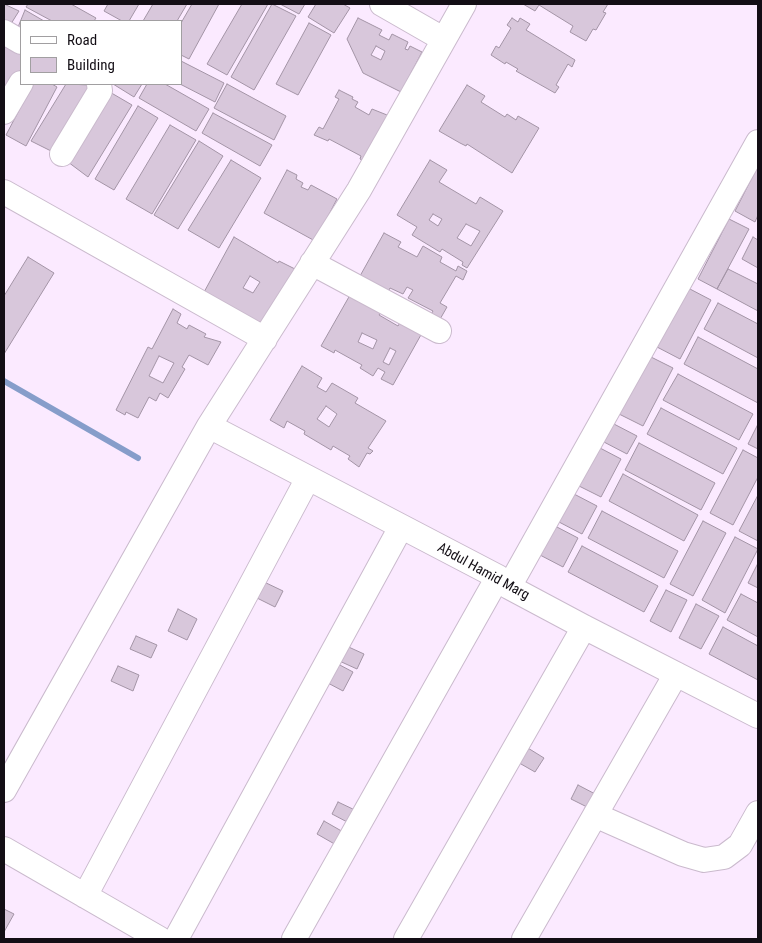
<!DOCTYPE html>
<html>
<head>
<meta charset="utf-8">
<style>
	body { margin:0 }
	#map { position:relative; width:762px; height:943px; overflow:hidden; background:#fbeaff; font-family:"Roboto Condensed",sans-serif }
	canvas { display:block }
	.frame { position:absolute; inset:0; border:5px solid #130e15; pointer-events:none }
	.legend { position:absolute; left:20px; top:20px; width:162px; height:65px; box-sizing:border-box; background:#fff; border:1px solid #a19fa1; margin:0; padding:6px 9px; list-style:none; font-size:15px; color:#130e15 }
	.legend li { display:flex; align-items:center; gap:10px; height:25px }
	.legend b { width:25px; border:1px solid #a19fa1 }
</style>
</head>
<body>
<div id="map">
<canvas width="762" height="943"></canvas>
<div class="frame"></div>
<ul class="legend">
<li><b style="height:6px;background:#fff"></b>Road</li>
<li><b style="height:14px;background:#d8c7db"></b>Building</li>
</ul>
</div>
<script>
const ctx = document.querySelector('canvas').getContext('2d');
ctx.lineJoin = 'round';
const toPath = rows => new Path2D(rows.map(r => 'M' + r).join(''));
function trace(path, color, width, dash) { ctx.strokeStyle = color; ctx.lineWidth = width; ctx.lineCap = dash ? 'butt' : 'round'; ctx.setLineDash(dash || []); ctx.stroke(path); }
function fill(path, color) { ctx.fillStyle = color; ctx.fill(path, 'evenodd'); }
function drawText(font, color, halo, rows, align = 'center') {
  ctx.font = font + ' "Roboto Condensed",sans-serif'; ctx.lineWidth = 4; ctx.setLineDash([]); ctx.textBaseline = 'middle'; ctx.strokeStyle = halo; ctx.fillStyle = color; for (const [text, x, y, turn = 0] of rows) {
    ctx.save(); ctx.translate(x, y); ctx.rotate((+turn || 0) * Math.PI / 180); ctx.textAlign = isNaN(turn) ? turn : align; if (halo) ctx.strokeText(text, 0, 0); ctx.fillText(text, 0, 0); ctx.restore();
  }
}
const stream = toPath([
	[4,381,138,458]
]);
const building = toPath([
	[4,4,19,11,9,27,4,25,4,4],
	[28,4,71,4,96,18,94,21,52,21,26,7,28,4],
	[108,4,139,4,129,21,122,21,104,11,108,4],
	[153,4,187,4,177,21,143,21,153,4],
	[192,4,219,4,189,59,181,55,181,23,192,4],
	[242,4,268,4,227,75,207,64,242,4],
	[272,4,296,16,254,90,231,77,272,4],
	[280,4,305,4,299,14,280,4],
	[316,4,343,4,350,8,334,33,308,17,316,4],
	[523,4,608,4,603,12,606,13,596,30,593,29,586,41,570,32,573,26,539,5,535,11,523,4],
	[25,10,44,21,21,21,21,35,16,32,25,10],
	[358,18,382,30,379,35,389,40,392,34,408,42,405,49,408,50,410,46,422,52,401,92,363,73,347,39,358,18],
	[376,46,385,51,381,60,371,55,376,46],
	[512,18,518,22,520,18,530,24,526,30,575,60,572,67,568,64,556,85,559,87,555,93,516,71,518,69,506,62,505,64,491,55,496,46,499,48,511,28,507,25,512,18],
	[309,23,331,35,298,95,276,84,309,23],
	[10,37,21,44,21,69,4,100,4,48,10,37],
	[181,61,224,83,215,102,180,84,181,61],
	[33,84,52,84,57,87,26,146,6,135,33,84],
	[66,84,91,85,53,152,31,141,66,84],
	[113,84,142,84,134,97,113,84],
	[147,84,165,84,209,109,196,131,139,98,147,84],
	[227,84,286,116,274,140,214,108,227,84],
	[467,85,485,96,481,102,505,117,507,114,516,120,518,116,539,128,512,173,467,144,466,146,460,143,439,131,467,85],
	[339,90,353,97,352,99,358,102,355,107,369,115,372,109,392,117,372,165,360,159,361,156,329,139,328,141,314,135,319,127,323,129,339,99,335,97,339,90],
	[108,91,132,105,88,177,68,162,108,91],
	[138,106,158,118,114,190,95,179,138,106],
	[213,113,272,145,260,166,202,133,213,113],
	[170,125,196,140,152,214,126,199,170,125],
	[199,141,223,156,178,229,154,215,199,141],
	[231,160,261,178,219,248,188,230,231,160],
	[430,160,447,170,439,182,476,204,480,197,503,211,467,268,462,265,463,262,442,249,440,252,412,235,417,227,397,215,430,160],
	[433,214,442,219,438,226,429,220,433,214],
	[466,224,480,231,471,246,457,238,466,224],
	[758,166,758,215,755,222,735,211,758,166],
	[287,170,297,175,296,179,303,183,301,187,308,190,311,185,337,199,315,241,264,213,287,170],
	[729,219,749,229,717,289,698,279,729,219],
	[384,233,401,242,398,247,417,257,423,246,442,257,440,262,456,271,458,266,467,271,463,280,456,276,440,303,447,307,439,321,430,316,433,311,408,298,413,290,407,287,403,294,390,288,388,292,360,276,384,233],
	[234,237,278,263,279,261,295,269,262,325,203,294,234,237],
	[250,276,260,282,253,293,243,288,250,276],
	[753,237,758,240,758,268,742,259,753,237],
	[28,257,54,273,4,354,4,296,28,257],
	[728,269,758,284,758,311,717,289,728,269],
	[688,288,711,300,680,359,657,347,688,288],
	[350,295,369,307,372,301,384,308,379,315,398,326,401,321,422,333,393,385,381,379,385,372,378,368,373,376,360,368,362,365,335,350,334,353,321,346,350,295],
	[362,333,377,340,373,349,358,342,362,333],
	[390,348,396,351,389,365,383,362,390,348],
	[718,303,758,324,758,358,704,329,718,303],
	[173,309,181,314,177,323,187,329,189,325,206,334,204,337,221,342,208,365,189,355,182,367,185,369,168,398,160,393,156,401,149,397,138,418,126,412,125,415,116,410,148,347,152,349,173,309],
	[159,356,174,363,163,383,149,376,159,356],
	[698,337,758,369,758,403,684,364,698,337],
	[649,356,673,368,643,426,619,414,649,356],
	[302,366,322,378,317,387,326,392,332,383,358,398,355,403,386,421,368,448,373,451,370,454,367,453,359,467,348,459,350,456,333,446,331,450,304,434,305,431,287,421,284,428,270,420,302,366],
	[326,406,337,414,329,427,317,419,326,406],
	[678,374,753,414,739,440,663,400,678,374],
	[661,408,737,448,723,474,647,434,661,408],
	[612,423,637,436,627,454,602,441,612,423],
	[758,424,758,449,748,444,758,424],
	[639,443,715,483,701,510,625,470,639,443],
	[600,448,621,459,601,497,579,486,600,448],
	[743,450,758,458,758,477,733,525,710,513,743,450],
	[623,474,698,515,684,541,609,501,623,474],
	[574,494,597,506,582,534,559,522,574,494],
	[758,495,758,541,739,531,758,495],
	[602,511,678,551,664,578,588,538,602,511],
	[703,521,726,533,693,596,670,584,703,521],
	[555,526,578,538,563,567,540,555,555,526],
	[735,537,758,549,725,613,702,600,735,537],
	[582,546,658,586,644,612,568,572,582,546],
	[758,563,758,588,748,583,758,563],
	[262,581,283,591,275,607,255,597,262,581],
	[666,590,687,600,671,632,650,621,666,590],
	[741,594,758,603,758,637,727,620,741,594],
	[696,604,719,616,701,649,679,638,696,604],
	[178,609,197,619,187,640,168,631,178,609],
	[723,627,758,646,758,680,709,654,723,627],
	[136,636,157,645,151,658,130,649,136,636],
	[342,644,364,654,357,669,335,659,342,644],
	[336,663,353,672,343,691,326,682,336,663],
	[118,666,139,675,133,691,111,681,118,666],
	[523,745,544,758,535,772,514,760,523,745],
	[578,785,599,796,593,810,571,799,578,785],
	[338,802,357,811,351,824,332,814,338,802],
	[324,821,345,833,338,846,317,834,324,821],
	[4,909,14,914,4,932,4,909]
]);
const minor = toPath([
	[382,4,443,39],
	[4,32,21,42],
	[4,112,21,83],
	[62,154,100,91,99,84],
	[4,192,265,339],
	[312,263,439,331],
	[209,426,498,577,509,587,584,627,758,716],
	[509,587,758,142],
	[4,790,209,426,359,190,464,4],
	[595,815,683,854,704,860,724,857,740,845,758,813],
	[4,849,160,939],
	[85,896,308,478],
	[176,939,401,527],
	[294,939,498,577],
	[406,939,584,627],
	[524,939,676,674]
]);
const streetNames = [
	["Abdul Hamid Marg",483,572,29]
];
trace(stream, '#869dca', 6);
fill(building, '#d8c7db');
trace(building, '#a394a6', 1);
trace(minor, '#cabacd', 26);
trace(minor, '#fff', 24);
drawText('14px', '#130e15', '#fff', streetNames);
</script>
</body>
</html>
